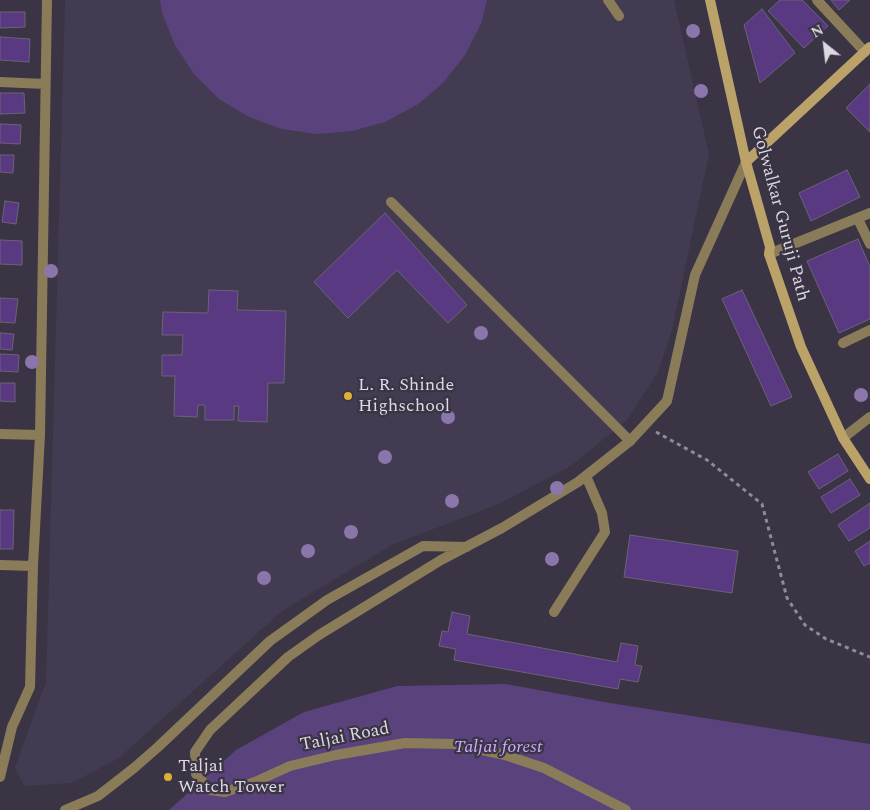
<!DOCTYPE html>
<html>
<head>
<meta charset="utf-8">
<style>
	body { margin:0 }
	#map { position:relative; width:870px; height:810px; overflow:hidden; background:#3a3444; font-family:Spectral,serif }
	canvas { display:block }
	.north { position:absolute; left:800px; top:20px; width:50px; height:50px; -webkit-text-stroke:4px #3a3444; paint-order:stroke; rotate:331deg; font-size:14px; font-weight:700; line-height:20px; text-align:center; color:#dcd9e3 }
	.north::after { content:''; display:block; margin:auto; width:18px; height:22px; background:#dcd9e3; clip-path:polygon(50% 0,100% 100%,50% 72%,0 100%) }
</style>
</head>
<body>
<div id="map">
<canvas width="870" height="810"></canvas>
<div class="north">N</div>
</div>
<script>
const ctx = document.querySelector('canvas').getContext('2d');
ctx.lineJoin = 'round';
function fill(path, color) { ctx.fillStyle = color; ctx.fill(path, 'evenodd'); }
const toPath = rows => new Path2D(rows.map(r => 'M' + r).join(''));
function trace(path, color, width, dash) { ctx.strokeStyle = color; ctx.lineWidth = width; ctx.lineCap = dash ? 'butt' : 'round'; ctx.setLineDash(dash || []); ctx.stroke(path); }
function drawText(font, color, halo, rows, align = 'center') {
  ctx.font = font + ' Spectral,serif'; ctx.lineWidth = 4.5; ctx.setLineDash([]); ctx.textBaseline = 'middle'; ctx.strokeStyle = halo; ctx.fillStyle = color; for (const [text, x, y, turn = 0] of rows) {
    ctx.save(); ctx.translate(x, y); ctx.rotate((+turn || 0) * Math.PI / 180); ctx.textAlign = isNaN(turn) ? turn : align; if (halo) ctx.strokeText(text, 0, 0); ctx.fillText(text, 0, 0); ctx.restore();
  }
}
const built = toPath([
	[65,0,674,0,709,154,672,330,658,372,627,420,571,466,501,503,392,545,282,611,119,758,72,783,24,786,15,767,46,682]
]);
const green = toPath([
	[160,0,487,0,481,24,465,55,443,83,417,105,385,122,352,131,317,134,282,129,249,117,219,99,194,74,175,45,162,13],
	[506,684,610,703,870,744,870,810,169,810,236,750,304,712,397,686]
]);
const building = toPath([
	[780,0,802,0,828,26,804,48,768,11,780,0],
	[831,0,850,0,839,10,831,0],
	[762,9,795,53,760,83,744,25,762,9],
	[0,12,25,12,25,27,0,28,0,12],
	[0,37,30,39,29,62,0,60,0,37],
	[870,84,870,132,846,108,870,84],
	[0,93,24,93,25,113,0,114,0,93],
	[0,124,21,125,20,144,0,143,0,124],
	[0,155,14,155,13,173,0,172,0,155],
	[847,170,860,197,811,221,799,193,847,170],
	[5,201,19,203,16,224,2,222,5,201],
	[385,213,467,305,448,323,397,270,348,318,314,282,385,213],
	[858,239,870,267,870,319,839,333,807,261,858,239],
	[0,240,22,241,22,265,0,264,0,240],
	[209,290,238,291,237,310,286,311,284,383,268,383,267,422,238,421,239,406,234,406,234,420,205,420,205,405,198,405,197,417,174,416,175,376,162,376,162,355,182,355,183,335,162,335,163,312,208,313,209,290],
	[742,290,792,397,771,406,722,299,742,290],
	[0,298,18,299,15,323,0,322,0,298],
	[0,333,14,334,12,350,0,349,0,333],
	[0,354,19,355,18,372,0,371,0,354],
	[0,383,15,383,15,402,0,401,0,383],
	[838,454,848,471,819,489,808,472,838,454],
	[850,479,860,495,831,513,821,497,850,479],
	[870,503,870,528,849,541,838,525,870,503],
	[0,510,14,510,13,549,0,549,0,510],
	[630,535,738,551,732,593,624,577,630,535],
	[870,541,870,563,864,566,855,551,870,541],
	[452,612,470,616,467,634,617,662,621,643,638,646,635,665,642,666,638,682,620,679,618,689,454,660,456,649,439,646,442,631,448,632,452,612]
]);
const path = toPath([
	[656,432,707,460,762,504,787,598,805,625,826,639,870,657]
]);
const lane = toPath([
	[608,0,619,16],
	[391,202,630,441],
	[554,612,605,532,602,513,586,476]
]);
const street = toPath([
	[817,0,865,52],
	[0,82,45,84],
	[858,219,870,244],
	[769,254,870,213],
	[843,343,870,330],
	[0,434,40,435],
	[843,438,870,417],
	[0,565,33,566],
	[0,777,12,727,30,687,33,566,40,435,47,0],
	[65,810,98,796,134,768,158,747,270,641,327,600,423,546,467,547],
	[626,810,544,768,505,755,455,744,405,743,336,755,290,766,255,782,225,792,210,790,196,774,195,752,210,730,288,657,319,635,441,560,502,528,578,482,630,441,667,401,695,275,746,162]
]);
const secondary = toPath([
	[710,0,746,162,770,247,769,254,801,347,843,438,870,479],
	[746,162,870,47]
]);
const trees = [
	[693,31],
	[701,91],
	[51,271],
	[481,333],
	[32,362],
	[861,395],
	[448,417],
	[385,457],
	[557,488],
	[452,501],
	[351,532],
	[308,551],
	[552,559],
	[264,578]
];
const markers = [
	[348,396,5,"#ddb133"],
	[168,777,5,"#ddb133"]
];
const streetNames = [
	["Golwalkar Guruji Path",779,214,75],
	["Taljai Road",345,738,-11]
];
const poiNames = [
	["L. R. Shinde",358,386],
	["Highschool",358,407],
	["Taljai",178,767],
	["Watch Tower",178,788]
];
const parkNames = [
	["Taljai forest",498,748]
];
fill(built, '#433b51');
fill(green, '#5a427c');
fill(building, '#593981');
trace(building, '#6a6476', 1);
trace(path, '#908b98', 3, [4, 4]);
trace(lane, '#8b7c59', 10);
trace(street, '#8b7c59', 10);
trace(secondary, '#baa269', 10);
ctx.fillStyle = '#8b76ab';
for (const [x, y] of trees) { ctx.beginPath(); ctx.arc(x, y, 7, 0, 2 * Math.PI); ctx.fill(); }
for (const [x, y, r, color] of markers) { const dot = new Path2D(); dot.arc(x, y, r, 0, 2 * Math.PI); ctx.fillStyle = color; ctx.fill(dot); trace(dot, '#3a3444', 2); }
drawText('18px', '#dcd9e3', '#3a3444', streetNames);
drawText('18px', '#dcd9e3', '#3a3444', poiNames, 'left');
drawText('italic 18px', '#cdacff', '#3a3444', parkNames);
</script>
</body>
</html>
